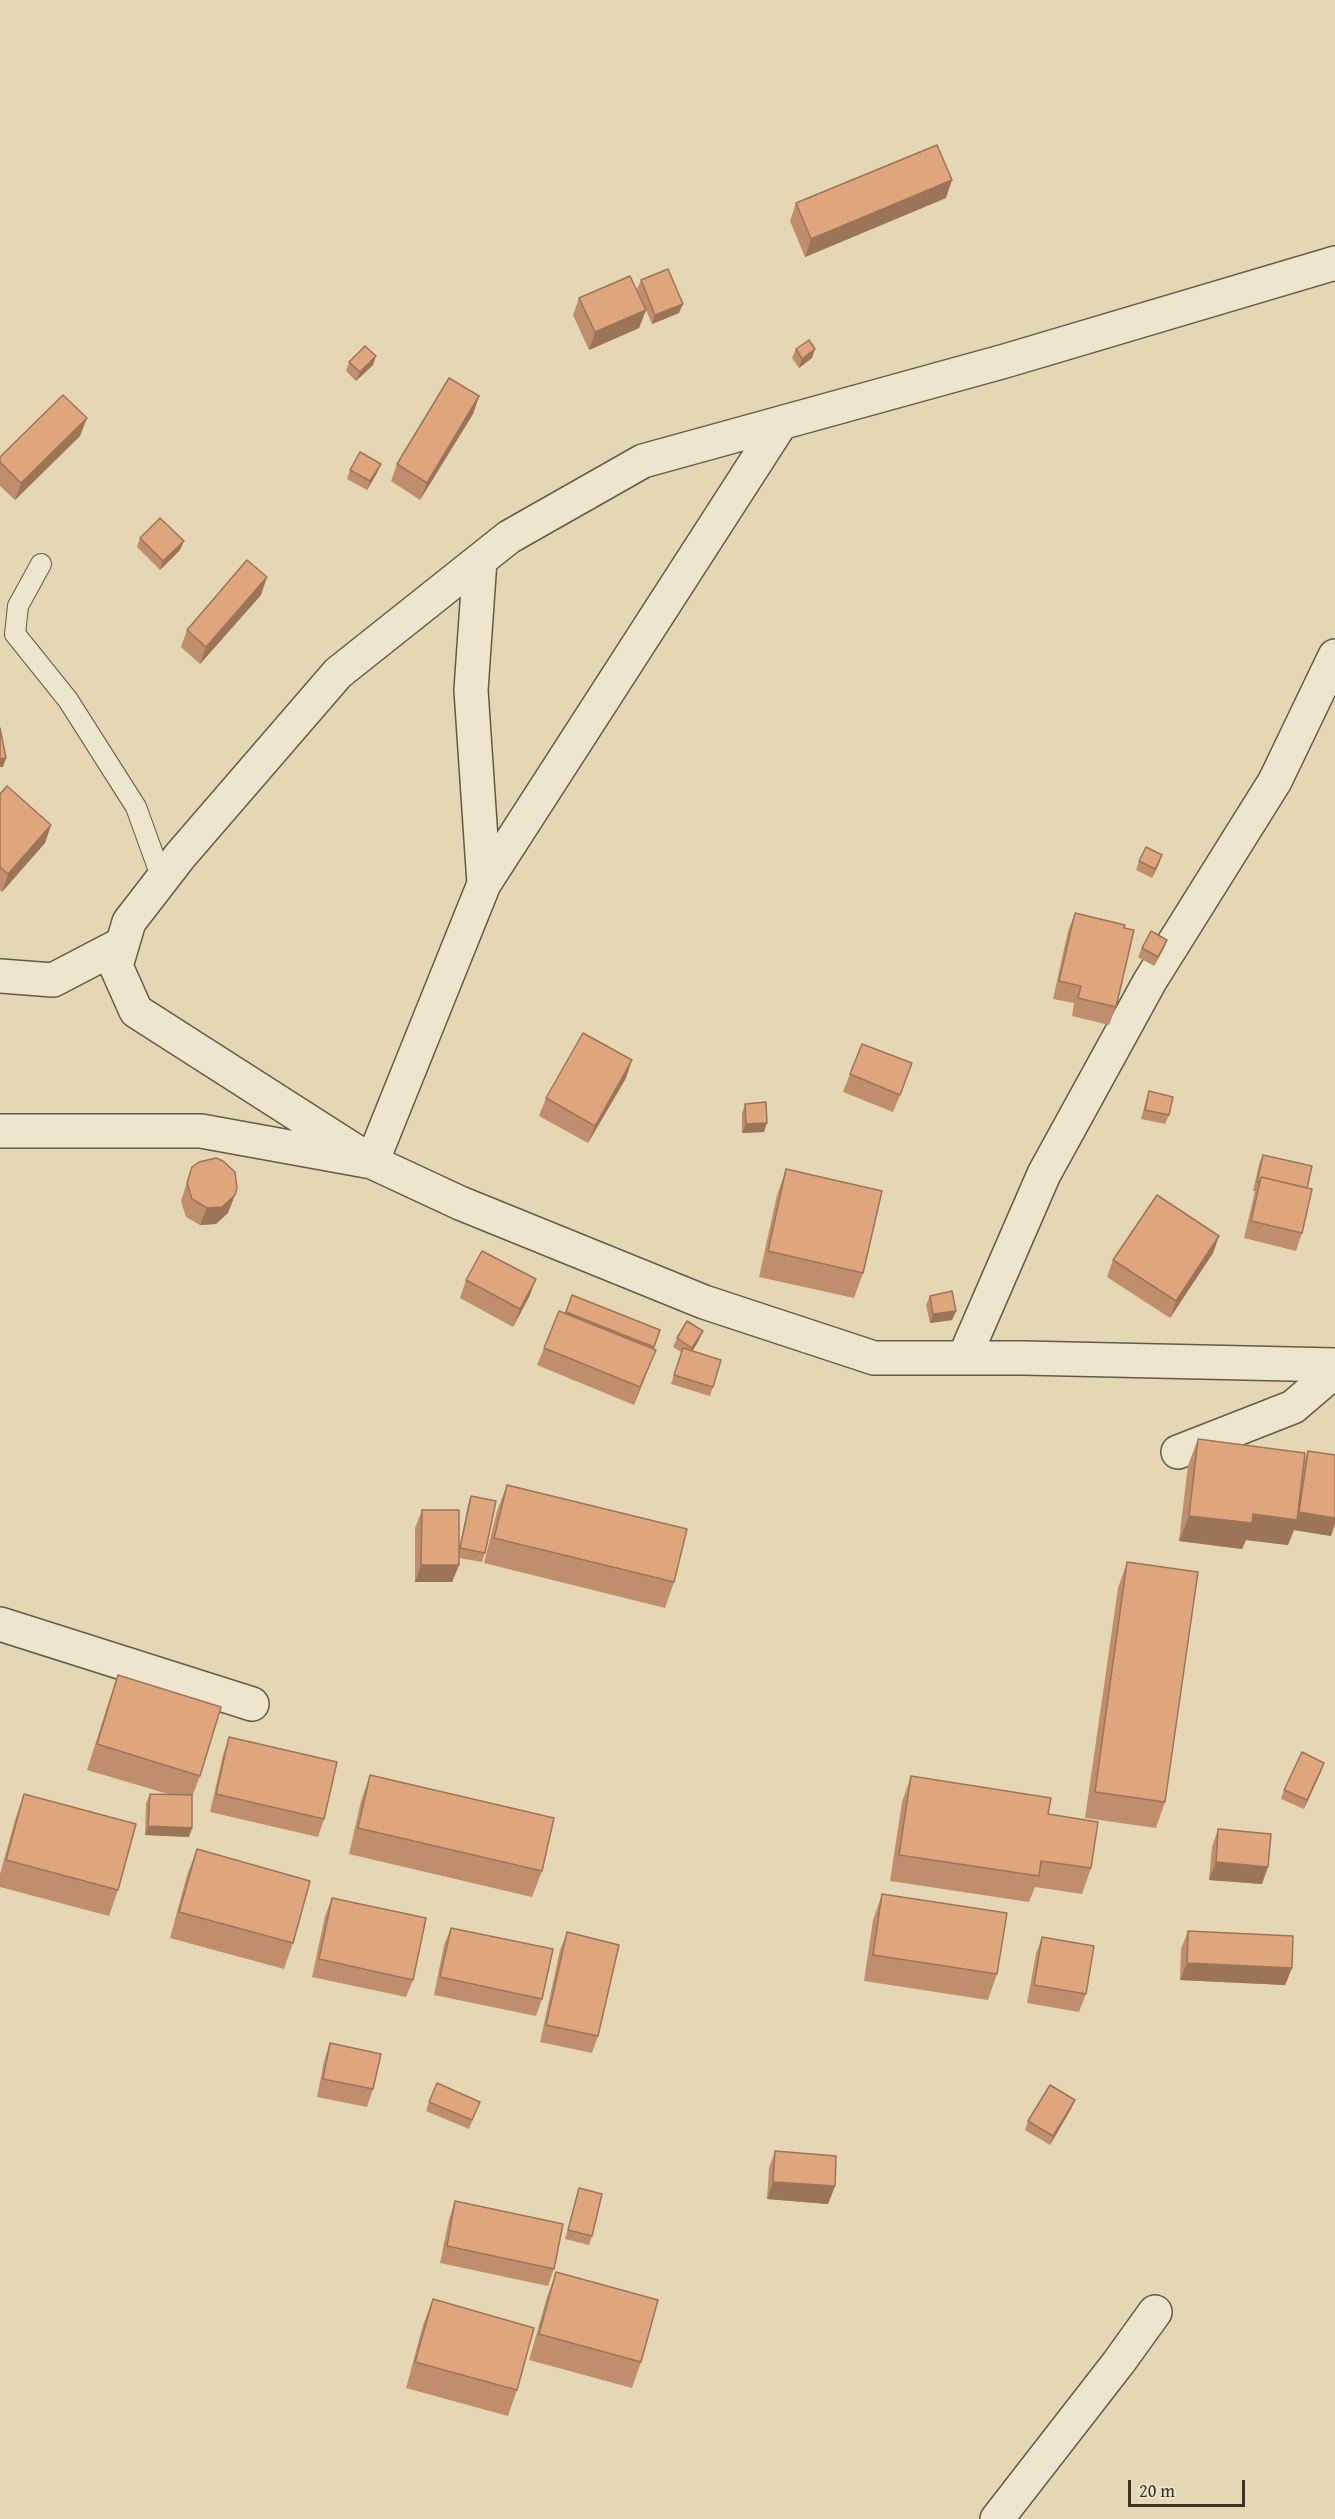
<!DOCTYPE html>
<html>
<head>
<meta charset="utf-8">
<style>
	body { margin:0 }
	#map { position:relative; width:1335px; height:2519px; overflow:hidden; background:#e5d7b3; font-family:"Gentium Book Plus",serif }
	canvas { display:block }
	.scale { position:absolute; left:1128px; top:2480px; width:117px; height:27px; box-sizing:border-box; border:3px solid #393027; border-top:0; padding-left:8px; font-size:18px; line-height:21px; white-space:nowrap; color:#393027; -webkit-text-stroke:4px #eee5ce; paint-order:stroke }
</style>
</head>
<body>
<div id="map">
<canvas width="1335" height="2519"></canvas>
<div class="scale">20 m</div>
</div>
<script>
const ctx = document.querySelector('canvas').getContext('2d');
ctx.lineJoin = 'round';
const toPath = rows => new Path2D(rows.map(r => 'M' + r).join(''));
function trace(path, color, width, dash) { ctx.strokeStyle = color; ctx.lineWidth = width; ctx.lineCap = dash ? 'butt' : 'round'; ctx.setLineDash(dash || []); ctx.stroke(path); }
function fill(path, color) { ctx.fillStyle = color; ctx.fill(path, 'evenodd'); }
const lane = toPath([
	[41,564,18,606,15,634,68,700,136,807,162,879]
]);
const street = toPath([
	[480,560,471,690,484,884,372,1162,136,1011,116,966,129,922,180,856,338,673,509,537,643,461,1005,361,1335,263],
	[484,884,781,423],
	[0,976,53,980,122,944],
	[0,1131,201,1131,372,1162,460,1203,704,1302,874,1358,1024,1358,1335,1365],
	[964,1358,1044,1174,1150,981,1275,781,1335,656],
	[1178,1452,1293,1407,1335,1371],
	[0,1624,252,1704],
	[997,2519,1119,2362,1155,2312]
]);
const wall = toPath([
	[946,198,805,257,790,221,796,203],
	[641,280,679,313,652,324,637,289],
	[579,298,646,310,639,328,589,350,573,315],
	[796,349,812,358,799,368,792,358],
	[349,362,373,365,356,381,346,371],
	[479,396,473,414,420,500,391,481,397,464],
	[80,436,15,500,0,486,0,457],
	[350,470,377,473,367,490,347,479],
	[140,538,180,550,160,570,137,547],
	[261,595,200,664,181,647,187,630],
	[0,794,51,825,45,843,2,892,0,890],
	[1162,855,1152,878,1136,870,1139,861],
	[1075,913,1116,1007,1109,1025,1072,1016,1074,1003,1053,999,1068,931],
	[1167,940,1164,948,1154,966,1138,957,1142,948],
	[850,1074,906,1081,893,1112,843,1092],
	[626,1078,588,1143,539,1116,546,1098],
	[1149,1091,1169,1115,1165,1124,1141,1119,1146,1100],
	[745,1104,764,1132,742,1133,742,1113],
	[1263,1155,1307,1188,1302,1233,1296,1251,1244,1238,1255,1191,1253,1191,1259,1164],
	[192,1167,228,1213,216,1224,200,1225,186,1217,181,1201],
	[786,1169,863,1273,854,1298,759,1277,777,1195],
	[1219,1236,1213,1253,1170,1318,1107,1277,1113,1260],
	[536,1279,529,1297,513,1327,460,1298,466,1280],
	[572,1295,660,1330,653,1349,649,1367,634,1405,537,1365,544,1348,565,1313],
	[930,1296,956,1311,952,1320,930,1323,926,1305],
	[677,1338,699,1340,692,1351,721,1360,710,1396,671,1384,681,1352,673,1347],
	[1198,1439,1304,1461,1308,1451,1331,1536,1294,1530,1288,1545,1246,1540,1242,1549,1179,1541,1188,1465],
	[507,1485,674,1582,665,1608,484,1563,497,1511],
	[471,1496,485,1553,482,1562,459,1558,459,1565,452,1582,415,1582,415,1528,422,1510,459,1549,468,1505],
	[1127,1562,1165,1802,1156,1828,1085,1818,1118,1588],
	[118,1675,200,1776,192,1797,192,1828,189,1837,145,1835,146,1803,150,1794,168,1794,87,1770,109,1701],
	[229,1737,324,1819,318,1837,210,1812,223,1755],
	[1324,1763,1304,1809,1281,1799,1284,1790],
	[370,1775,542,1871,532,1897,349,1854,361,1801],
	[911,1776,1048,1814,1091,1868,1082,1894,1035,1887,1029,1902,890,1881,902,1802],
	[24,1794,118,1890,109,1916,0,1887,0,1874,15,1820],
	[1218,1829,1262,1884,1209,1880,1212,1847],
	[197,1849,293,1943,284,1969,170,1938,187,1875],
	[882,1894,997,1974,988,2000,864,1981,873,1920],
	[332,1898,413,1980,406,1997,312,1977,325,1916],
	[451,1928,542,1999,536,2016,434,1995,444,1945],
	[1188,1931,1292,1968,1285,1985,1180,1980,1181,1949],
	[567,1933,598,2036,592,2053,540,2042,560,1950],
	[1042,1937,1086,1994,1079,2012,1027,2003,1036,1954],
	[330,2043,373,2089,367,2107,317,2097,324,2061],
	[1075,2100,1071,2109,1050,2145,1025,2130,1028,2121],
	[429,2102,480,2102,469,2129,426,2111],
	[775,2151,835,2186,828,2204,767,2199,769,2168],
	[579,2188,592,2236,589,2245,565,2239],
	[455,2201,554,2269,548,2286,440,2263,449,2219],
	[556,2272,641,2362,632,2388,529,2360,547,2297],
	[433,2299,517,2390,508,2416,406,2388,423,2325]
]);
const shadedWall = toPath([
	[952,180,946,198,805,257,811,239],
	[683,304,679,313,652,324,655,315],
	[646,310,639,328,589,350,595,332],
	[815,349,812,358,799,368,802,359],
	[376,356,373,365,356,381,360,372],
	[479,396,473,414,420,500,427,483],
	[87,418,80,436,15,500,21,483],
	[381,464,377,473,367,490,370,481],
	[184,541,180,550,160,570,163,561],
	[267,577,261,595,200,664,206,647],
	[6,758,3,767,0,767,0,759],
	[51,825,45,843,2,892,8,874],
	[1162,855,1159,864,1152,878,1155,869],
	[1167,940,1164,948,1154,966,1158,957],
	[632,1060,626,1078,588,1143,595,1126],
	[767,1123,764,1132,742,1133,746,1124],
	[235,1195,228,1213,216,1224,200,1225,207,1208],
	[1219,1236,1213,1253,1170,1318,1176,1301],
	[536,1279,529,1297,513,1327,520,1309],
	[956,1311,952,1320,930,1323,933,1314],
	[703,1331,699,1340,689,1357,692,1348],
	[656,1350,649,1367,634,1405,640,1387],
	[1299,1512,1335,1518,1335,1524,1331,1536,1294,1530,1288,1545,1246,1540,1242,1549,1179,1541,1189,1516,1253,1514,1297,1520],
	[421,1565,459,1565,452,1582,415,1582],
	[1324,1763,1321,1772,1304,1809,1307,1800],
	[148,1826,192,1828,189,1837,145,1835],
	[1216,1862,1268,1867,1262,1884,1209,1880],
	[1187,1963,1292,1968,1285,1985,1180,1980],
	[1075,2100,1071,2109,1050,2145,1053,2136],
	[773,2182,835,2186,828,2204,767,2199]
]);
const building = toPath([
	[937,145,952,180,811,239,796,203,937,145],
	[668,269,683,304,655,315,641,280,668,269],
	[630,276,646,310,595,332,579,298,630,276],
	[809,340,815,349,802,359,796,349,809,340],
	[365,346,376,356,360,372,349,362,365,346],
	[449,378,479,396,427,483,397,464,449,378],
	[63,395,87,418,21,483,0,462,0,457,63,395],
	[360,452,381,464,370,481,350,470,360,452],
	[160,518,184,541,163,561,140,538,160,518],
	[247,560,267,577,206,647,187,630,247,560],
	[0,728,6,758,0,759,0,728],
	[7,786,51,825,8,874,0,867,0,794,7,786],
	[1146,847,1162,855,1155,869,1139,861,1146,847],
	[1075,913,1125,925,1124,928,1134,930,1116,1007,1078,998,1081,986,1059,981,1075,913],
	[1151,931,1167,940,1158,957,1142,948,1151,931],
	[583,1033,632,1060,595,1126,546,1098,583,1033],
	[862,1044,912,1063,900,1095,850,1074,862,1044],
	[1149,1091,1173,1097,1169,1115,1145,1110,1149,1091],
	[766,1102,767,1123,746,1124,745,1104,766,1102],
	[1263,1155,1312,1166,1307,1188,1261,1177,1259,1182,1257,1182,1263,1155],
	[216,1158,223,1161,235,1172,237,1188,235,1195,222,1207,207,1208,192,1199,187,1183,192,1167,199,1162,216,1158],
	[786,1169,882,1191,863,1273,768,1251,786,1169],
	[1261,1177,1312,1189,1302,1233,1251,1221,1261,1177],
	[1157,1195,1219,1236,1176,1301,1113,1260,1157,1195],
	[482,1251,536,1279,520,1309,466,1280,482,1251],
	[952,1291,956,1311,933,1314,930,1296,952,1291],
	[572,1295,660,1330,654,1347,566,1312,572,1295],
	[559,1311,656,1350,640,1387,544,1348,559,1311],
	[687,1321,703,1331,692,1348,677,1338,687,1321],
	[683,1348,721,1360,713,1387,674,1375,683,1348],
	[1198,1439,1305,1453,1297,1520,1253,1514,1252,1523,1189,1516,1198,1439],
	[1308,1451,1335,1455,1335,1518,1299,1512,1308,1451],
	[507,1485,687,1529,674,1582,494,1538,507,1485],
	[471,1496,496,1501,485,1553,460,1548,471,1496],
	[422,1510,459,1510,459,1565,421,1565,422,1510],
	[1127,1562,1198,1572,1165,1802,1095,1792,1127,1562],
	[118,1675,221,1707,200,1776,97,1744,118,1675],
	[229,1737,337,1762,324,1819,216,1794,229,1737],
	[1302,1752,1324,1763,1307,1800,1284,1790,1302,1752],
	[370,1775,554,1818,542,1871,358,1828,370,1775],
	[911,1776,1051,1798,1048,1814,1098,1822,1091,1868,1041,1861,1039,1876,899,1855,911,1776],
	[24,1794,136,1824,118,1890,6,1860,24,1794],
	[150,1794,192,1795,192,1828,148,1826,150,1794],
	[1218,1829,1271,1834,1268,1867,1216,1862,1218,1829],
	[197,1849,310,1881,293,1943,179,1912,197,1849],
	[882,1894,1007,1913,997,1974,873,1955,882,1894],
	[332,1898,426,1918,413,1980,319,1959,332,1898],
	[451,1928,553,1949,542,1999,440,1977,451,1928],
	[1188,1931,1293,1936,1292,1968,1187,1963,1188,1931],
	[567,1932,619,1945,598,2036,546,2025,567,1932],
	[1042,1937,1094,1946,1086,1994,1034,1985,1042,1937],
	[330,2043,381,2054,373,2089,323,2079,330,2043],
	[437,2083,480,2102,472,2120,429,2102,437,2083],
	[1050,2085,1075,2100,1053,2136,1028,2121,1050,2085],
	[775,2151,836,2156,835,2186,773,2182,775,2151],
	[579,2188,602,2194,592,2236,568,2230,579,2188],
	[455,2201,563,2224,554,2269,447,2246,455,2201],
	[556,2272,658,2300,641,2362,539,2334,556,2272],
	[433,2299,534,2328,517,2390,415,2362,433,2299]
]);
trace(lane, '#645a4a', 22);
trace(street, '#645a4a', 36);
trace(lane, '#eee5ce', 20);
trace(street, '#eee5ce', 33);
fill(wall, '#c08e6c');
fill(shadedWall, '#9c7458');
fill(building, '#dfa57d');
trace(building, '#9c7458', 1.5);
</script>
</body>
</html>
